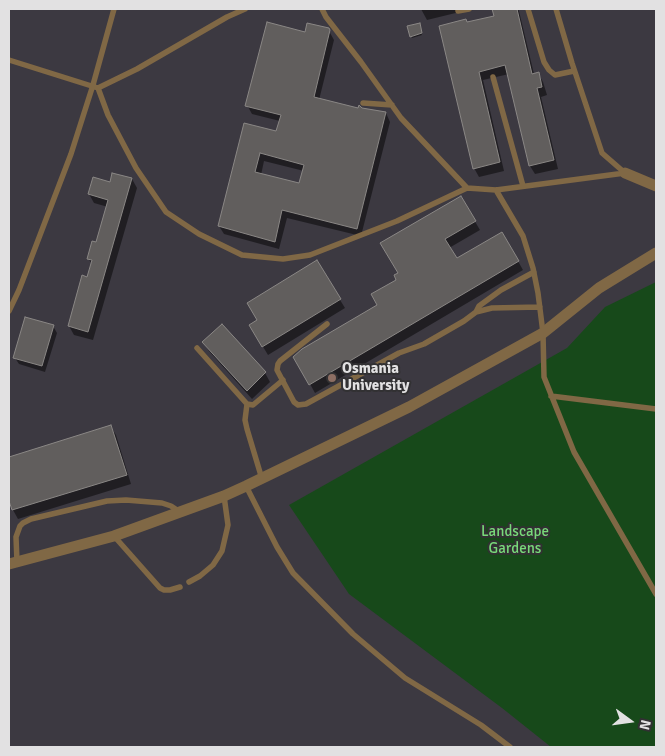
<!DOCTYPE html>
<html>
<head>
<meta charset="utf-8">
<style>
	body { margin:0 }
	#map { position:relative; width:665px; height:756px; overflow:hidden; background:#323133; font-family:Signika,sans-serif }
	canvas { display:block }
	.frame { position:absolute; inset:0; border:10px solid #e2e1e2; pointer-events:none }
	.north { position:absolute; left:605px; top:696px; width:50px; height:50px; -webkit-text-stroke:4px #323133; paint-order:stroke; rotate:104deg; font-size:14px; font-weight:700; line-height:20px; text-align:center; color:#e2e1e2 }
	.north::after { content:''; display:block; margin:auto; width:18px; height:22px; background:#e2e1e2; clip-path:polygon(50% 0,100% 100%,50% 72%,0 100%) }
</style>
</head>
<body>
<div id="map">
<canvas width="665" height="756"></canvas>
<div class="frame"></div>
<div class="north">N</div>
</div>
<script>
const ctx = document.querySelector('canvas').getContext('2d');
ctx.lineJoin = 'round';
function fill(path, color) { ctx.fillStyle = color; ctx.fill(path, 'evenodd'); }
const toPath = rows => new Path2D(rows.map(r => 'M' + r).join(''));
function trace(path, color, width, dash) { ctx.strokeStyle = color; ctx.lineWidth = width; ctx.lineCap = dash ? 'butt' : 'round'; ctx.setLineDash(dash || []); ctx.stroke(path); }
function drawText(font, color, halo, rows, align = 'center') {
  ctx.font = font + ' Signika,sans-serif'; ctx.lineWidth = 4; ctx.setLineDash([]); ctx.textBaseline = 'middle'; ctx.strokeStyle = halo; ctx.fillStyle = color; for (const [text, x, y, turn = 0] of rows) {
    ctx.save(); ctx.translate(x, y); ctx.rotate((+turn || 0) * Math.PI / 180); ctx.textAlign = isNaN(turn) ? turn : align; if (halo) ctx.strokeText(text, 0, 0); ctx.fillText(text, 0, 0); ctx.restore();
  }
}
const built = toPath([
	[9,9,656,9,656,747,9,747]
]);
const green = toPath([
	[656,282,656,747,551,747,502,708,349,594,289,505,567,348,605,307]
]);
const shadow = toPath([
	[421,9,472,9,427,20],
	[493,9,518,9,519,11,534,74,538,73,543,82,547,95,541,97,558,169,535,174,530,166,509,74,483,80,504,171,479,177,474,168,467,23,495,17],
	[420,26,422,35,412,38,412,36],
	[329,31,334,40,319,100,359,110,386,113,390,122,361,236,287,218,279,249,224,234,219,226,245,124,277,133,280,121,252,114,247,105,306,33],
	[264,161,304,171,300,185,261,175],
	[132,179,137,188,93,340,74,335,69,326,92,264,88,258,97,244,108,207,94,203,89,194,110,184],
	[461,198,480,230,449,248,456,260,502,233,523,270,315,393,295,357,379,306,398,280,400,273],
	[316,261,345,308,268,355,250,325,258,320],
	[53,326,57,333,45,372,19,364,15,358],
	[222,326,265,373,270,382,252,399,209,351,204,343],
	[111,427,116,435,131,484,18,519,13,510,9,497,9,458]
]);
const building = toPath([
	[492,9,517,9,532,74,539,72,542,87,537,88,554,160,529,166,505,65,479,72,500,162,473,169,439,26,466,19,467,22,494,16,492,9],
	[267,22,305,32,307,23,329,28,330,30,314,97,358,108,359,105,362,108,386,112,357,229,282,210,275,242,218,226,244,123,276,131,281,115,245,106,267,22],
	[260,153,304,165,299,183,255,172,260,153],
	[420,23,422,33,410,37,407,26,420,23],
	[112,173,132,178,88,332,68,326,82,275,87,277,92,260,87,259,92,241,96,242,108,200,88,194,93,177,110,182,112,173],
	[461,196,476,221,445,239,457,258,502,232,519,261,309,385,293,357,302,349,377,305,371,294,396,280,394,275,398,273,380,243,461,196],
	[317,260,341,299,262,347,249,325,257,320,247,303,317,260],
	[25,317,54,325,42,366,13,358,25,317],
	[222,324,266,372,247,391,202,342,222,324],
	[111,425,127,475,12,510,9,501,9,457,111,425]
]);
const service = toPath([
	[322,9,326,17,361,62,401,118,467,188,496,190,625,173,602,153,572,63,556,9],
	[528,9,544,62,549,70,555,75,574,71],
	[458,11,469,9],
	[9,60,98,88,108,115,136,168,166,212,199,234,242,255,283,259,310,255,397,221,467,188],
	[493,77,523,186],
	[98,88,137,69,227,17,245,9],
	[363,103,392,105],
	[496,190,523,236,533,268,538,293,543,333,544,377,574,452,656,594],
	[9,311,19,290,71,154,93,85,114,9],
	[476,312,479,306,501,290,534,272],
	[327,324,280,361,278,364,277,370,294,402,298,405,306,404,399,353,424,344,464,321,476,312,492,308,540,307],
	[197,348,247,404,253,405,283,380],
	[551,396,656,409],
	[247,404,245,420,247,429,262,479],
	[246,486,277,547,293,573,353,634,405,678,481,725,510,747],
	[114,536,160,588,164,590,170,590,180,587],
	[17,562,16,537,20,526,23,523,31,519,107,501,126,500,162,503,171,506,180,512],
	[189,582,200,576,213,565,222,551,228,525,224,496]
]);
const minor = toPath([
	[625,173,656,186],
	[9,564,114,536,224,496,246,486,409,407,543,333,599,288,656,253]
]);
const markers = [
	[332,378,5,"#8d6e63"]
];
const poiNames = [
	["Osmania",342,369],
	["University",342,386]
];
const parkNames = [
	["Landscape",515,532],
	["Gardens",515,549]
];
fill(built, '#3c3941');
fill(green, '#17491a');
fill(shadow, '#0007');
fill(building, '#615e5d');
trace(building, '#8a8785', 1);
trace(service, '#806845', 5.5);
trace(minor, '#806845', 11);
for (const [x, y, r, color] of markers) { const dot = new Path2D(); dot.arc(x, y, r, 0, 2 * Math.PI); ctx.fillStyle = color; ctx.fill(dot); trace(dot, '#323133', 2); }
drawText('bold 15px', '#e2e1e2', '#323133', poiNames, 'left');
drawText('15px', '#78d97a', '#323133', parkNames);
</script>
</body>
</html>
